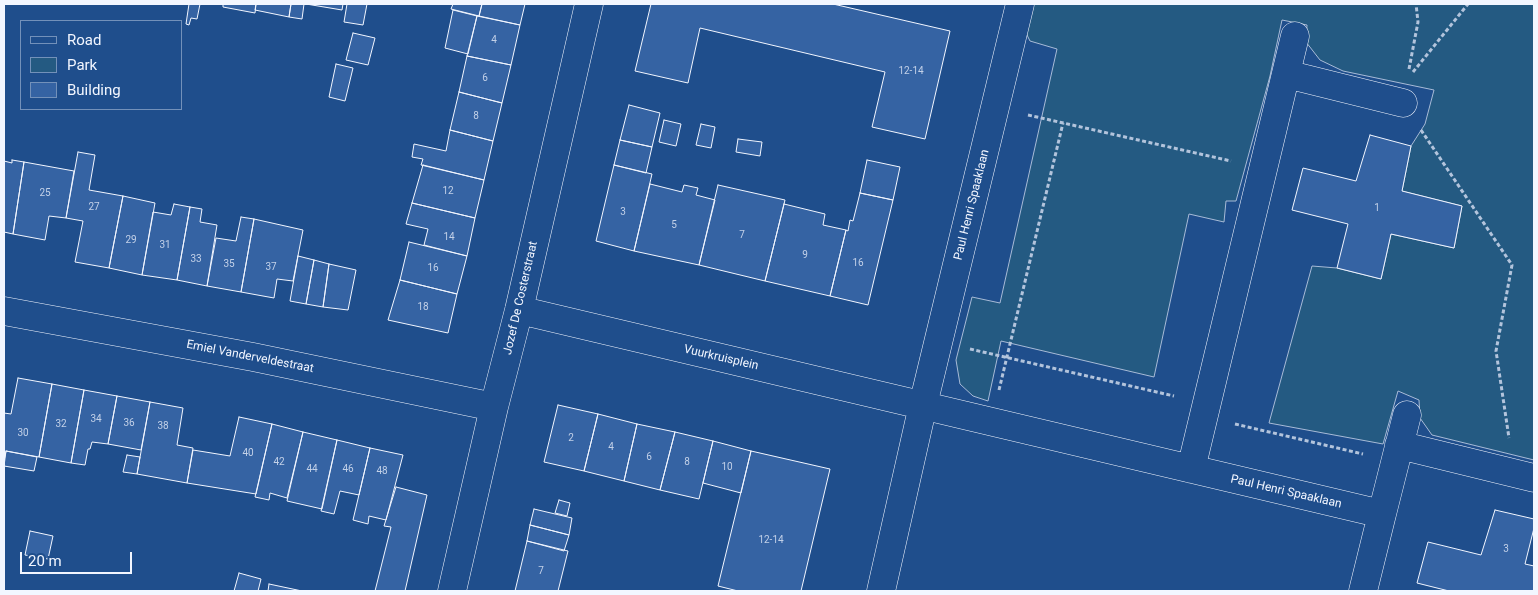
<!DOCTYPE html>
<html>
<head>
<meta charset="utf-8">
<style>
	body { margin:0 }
	#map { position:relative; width:1538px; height:595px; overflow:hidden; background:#1f4e8c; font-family:Roboto,sans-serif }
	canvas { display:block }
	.frame { position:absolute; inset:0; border:5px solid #f2f6ff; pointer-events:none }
	.legend { position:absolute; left:20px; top:20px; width:162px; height:90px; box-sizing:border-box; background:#1f4e8c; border:1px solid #7391ba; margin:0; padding:6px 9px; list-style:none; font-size:15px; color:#f2f6ff }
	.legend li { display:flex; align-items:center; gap:10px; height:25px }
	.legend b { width:25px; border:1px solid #7391ba }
	.scale { position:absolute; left:20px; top:552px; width:112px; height:22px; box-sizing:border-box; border:2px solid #f2f6ff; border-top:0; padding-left:6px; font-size:15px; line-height:18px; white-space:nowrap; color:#f2f6ff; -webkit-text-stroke:4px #1f4e8c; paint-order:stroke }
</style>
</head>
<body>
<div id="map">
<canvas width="1538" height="595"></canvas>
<div class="frame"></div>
<ul class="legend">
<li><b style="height:6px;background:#1f4e8c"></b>Road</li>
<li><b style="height:14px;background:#245a82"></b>Park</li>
<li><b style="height:14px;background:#3563a3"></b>Building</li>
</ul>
<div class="scale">20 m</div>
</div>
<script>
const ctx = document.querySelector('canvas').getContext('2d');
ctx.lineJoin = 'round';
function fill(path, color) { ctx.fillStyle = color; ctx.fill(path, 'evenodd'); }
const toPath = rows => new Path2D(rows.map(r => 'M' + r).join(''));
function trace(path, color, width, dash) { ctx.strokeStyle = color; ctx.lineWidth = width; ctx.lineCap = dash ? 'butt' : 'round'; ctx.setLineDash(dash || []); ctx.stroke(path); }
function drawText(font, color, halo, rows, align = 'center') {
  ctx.font = font + ' Roboto,sans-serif'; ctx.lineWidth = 4; ctx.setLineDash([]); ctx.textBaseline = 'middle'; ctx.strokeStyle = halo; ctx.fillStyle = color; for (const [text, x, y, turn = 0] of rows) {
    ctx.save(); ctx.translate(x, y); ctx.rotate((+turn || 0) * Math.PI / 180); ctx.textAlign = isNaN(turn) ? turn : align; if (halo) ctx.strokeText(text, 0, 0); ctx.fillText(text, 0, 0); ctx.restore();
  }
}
const green = toPath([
	[1031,4,1534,4,1534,460,1432,435,1420,418,1419,400,1398,391,1383,444,1269,423,1312,266,1337,268,1381,279,1391,234,1454,248,1462,206,1402,191,1411,146,1425,124,1434,90,1343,71,1320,60,1306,42,1307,25,1282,20,1270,76,1236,201,1226,201,1224,222,1189,214,1154,377,1001,341,988,401,973,396,960,384,956,360,972,297,1000,303,1057,49,1030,41,1025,31,1031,4]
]);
const building = toPath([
	[189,4,200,4,197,19,191,18,189,25,186,24,189,4],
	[223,4,256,4,255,13,223,7,223,4],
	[256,4,291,4,289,17,255,10,256,4],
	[291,4,304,4,302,19,289,17,291,4],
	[306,4,343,4,342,10,306,4],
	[347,4,367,4,363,25,344,22,347,4],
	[453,4,482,4,479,16,451,9,453,4],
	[482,4,525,4,520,25,479,16,482,4],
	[651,4,833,4,950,31,925,139,872,127,885,72,700,28,688,83,635,71,651,4],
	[453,10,477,16,468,54,445,48,453,10],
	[477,16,520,25,511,65,467,56,477,16],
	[353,33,375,38,368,65,346,60,353,33],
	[467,56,511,65,502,103,459,92,467,56],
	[336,64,353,68,345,101,329,97,336,64],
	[459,92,502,103,493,141,450,130,459,92],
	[629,105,660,113,652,147,620,140,629,105],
	[664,120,681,124,676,146,659,142,664,120],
	[701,124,715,127,711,148,696,145,701,124],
	[450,130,493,141,484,180,421,165,423,159,412,157,414,144,446,151,450,130],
	[1370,135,1411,146,1402,191,1462,206,1454,248,1391,234,1381,279,1337,268,1348,224,1292,210,1303,168,1356,181,1370,135],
	[738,139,762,142,760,156,736,152,738,139],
	[620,140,652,147,646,173,614,165,620,140],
	[78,152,95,155,89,190,123,196,109,268,75,262,83,221,66,218,78,152],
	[12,160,24,162,13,234,4,232,4,161,12,163,12,160],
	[867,160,900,167,893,200,860,193,867,160],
	[24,162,74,171,66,218,49,216,45,240,13,234,24,162],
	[423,165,484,180,475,218,412,203,423,165],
	[614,165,652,174,634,251,596,241,614,165],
	[650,184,682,192,684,185,698,188,696,195,715,200,699,265,634,251,650,184],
	[718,185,785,200,765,281,699,265,718,185],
	[860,193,893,200,868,305,830,296,846,230,848,231,850,220,853,221,860,193],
	[123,196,155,203,142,275,109,268,123,196],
	[412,203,475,218,467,256,424,245,428,229,406,224,412,203],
	[174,204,190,207,177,280,142,275,153,212,171,215,174,204],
	[784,204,825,214,823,225,846,230,830,296,765,281,784,204],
	[190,207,202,209,200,222,217,225,207,286,177,280,190,207],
	[241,217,254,219,241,292,207,286,216,238,236,241,241,217],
	[254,219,303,230,293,281,277,279,274,298,241,292,254,219],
	[409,242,467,256,457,294,400,280,409,242],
	[298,256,314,260,306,304,290,301,298,256],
	[314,260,329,264,323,307,306,304,314,260],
	[329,264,356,270,348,310,323,307,329,264],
	[400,280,457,294,448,333,388,320,400,280],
	[18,378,52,384,39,457,6,451,4,461,4,413,11,414,18,378],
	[52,384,84,390,71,463,39,457,52,384],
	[84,390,117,396,108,444,92,442,90,449,88,449,85,465,71,463,84,390],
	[117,396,150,402,141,450,108,444,117,396],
	[150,402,183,408,177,445,193,448,187,483,137,474,150,402],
	[558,405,598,414,584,471,544,462,558,405],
	[598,414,637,424,624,481,584,471,598,414],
	[239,417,272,424,256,494,187,483,193,450,230,456,239,417],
	[272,424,303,432,287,498,270,493,269,500,255,497,272,424],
	[637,424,675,432,660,490,624,481,637,424],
	[303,432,337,440,322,509,287,501,303,432],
	[675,432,713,441,699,499,660,490,675,432],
	[337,440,370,448,359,495,340,491,334,514,321,511,337,440],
	[713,441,751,451,741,493,703,483,713,441],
	[370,448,403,455,386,520,369,516,368,524,353,520,370,448],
	[6,451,37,457,34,471,4,466,6,451],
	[751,451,830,469,801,591,738,591,718,586,751,451],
	[127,455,140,457,137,474,123,472,127,455],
	[396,487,427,495,405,591,375,591,391,527,384,526,396,487],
	[559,500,570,503,567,516,555,513,559,500],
	[534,509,572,518,569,535,530,525,534,509],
	[1495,510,1534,519,1534,528,1525,564,1534,566,1534,591,1449,591,1417,583,1428,542,1481,555,1495,510],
	[530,525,569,535,564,551,527,541,530,525],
	[30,531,53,536,48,559,25,555,30,531],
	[527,541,568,551,558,591,515,591,527,541],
	[239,573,261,579,258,591,234,591,239,573],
	[269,584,302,591,268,591,269,584]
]);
const path = toPath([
	[1409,69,1418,22,1416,4],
	[1413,72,1468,4],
	[1028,115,1231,161],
	[1421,130,1512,265,1496,351,1509,438],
	[970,349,1174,396],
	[999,390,1063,123],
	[1235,424,1363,454]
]);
const minor = toPath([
	[1286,74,1403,103],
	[519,310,1382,514,1363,591],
	[4,311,253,357,494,407],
	[1399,445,1534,478],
	[1191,469,1295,36],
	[1382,514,1407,415],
	[452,591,494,407,519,310,589,4],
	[881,591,923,405,1020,4]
]);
const numberNames = [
	["4",494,40],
	["12-14",911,71],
	["6",485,78],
	["8",476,116],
	["12",448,191],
	["25",45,193],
	["27",94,207],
	["1",1377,208],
	["3",623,212],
	["5",674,225],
	["7",742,235],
	["14",449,237],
	["29",131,240],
	["31",165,245],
	["9",805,255],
	["33",196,259],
	["16",858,263],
	["35",229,264],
	["37",271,267],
	["16",433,268],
	["18",423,307],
	["34",96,419],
	["36",129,423],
	["32",61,424],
	["38",163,426],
	["30",23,433],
	["2",571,438],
	["4",611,447],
	["40",248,453],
	["6",649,457],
	["42",279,462],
	["8",687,462],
	["10",727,467],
	["44",312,469],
	["46",348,469],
	["48",382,471],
	["12-14",771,540],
	["3",1506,549],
	["7",541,571]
];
const streetNames = [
	["Paul Henri Spaaklaan",972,205,-76],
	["Jozef De Costerstraat",521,298,-77],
	["Emiel Vanderveldestraat",250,357,11],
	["Vuurkruisplein",721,358,13],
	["Paul Henri Spaaklaan",1286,492,13]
];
fill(green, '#245a82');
trace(green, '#a8bbd7', 1);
fill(building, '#3563a3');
trace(building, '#f2f6ff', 1);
trace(minor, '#f2f6ff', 29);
trace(path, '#b3c4dc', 3, [4, 2.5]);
trace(minor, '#1f4e8c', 28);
drawText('10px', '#c3d1e8', null, numberNames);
drawText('12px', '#f2f6ff', '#1f4e8c', streetNames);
</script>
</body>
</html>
